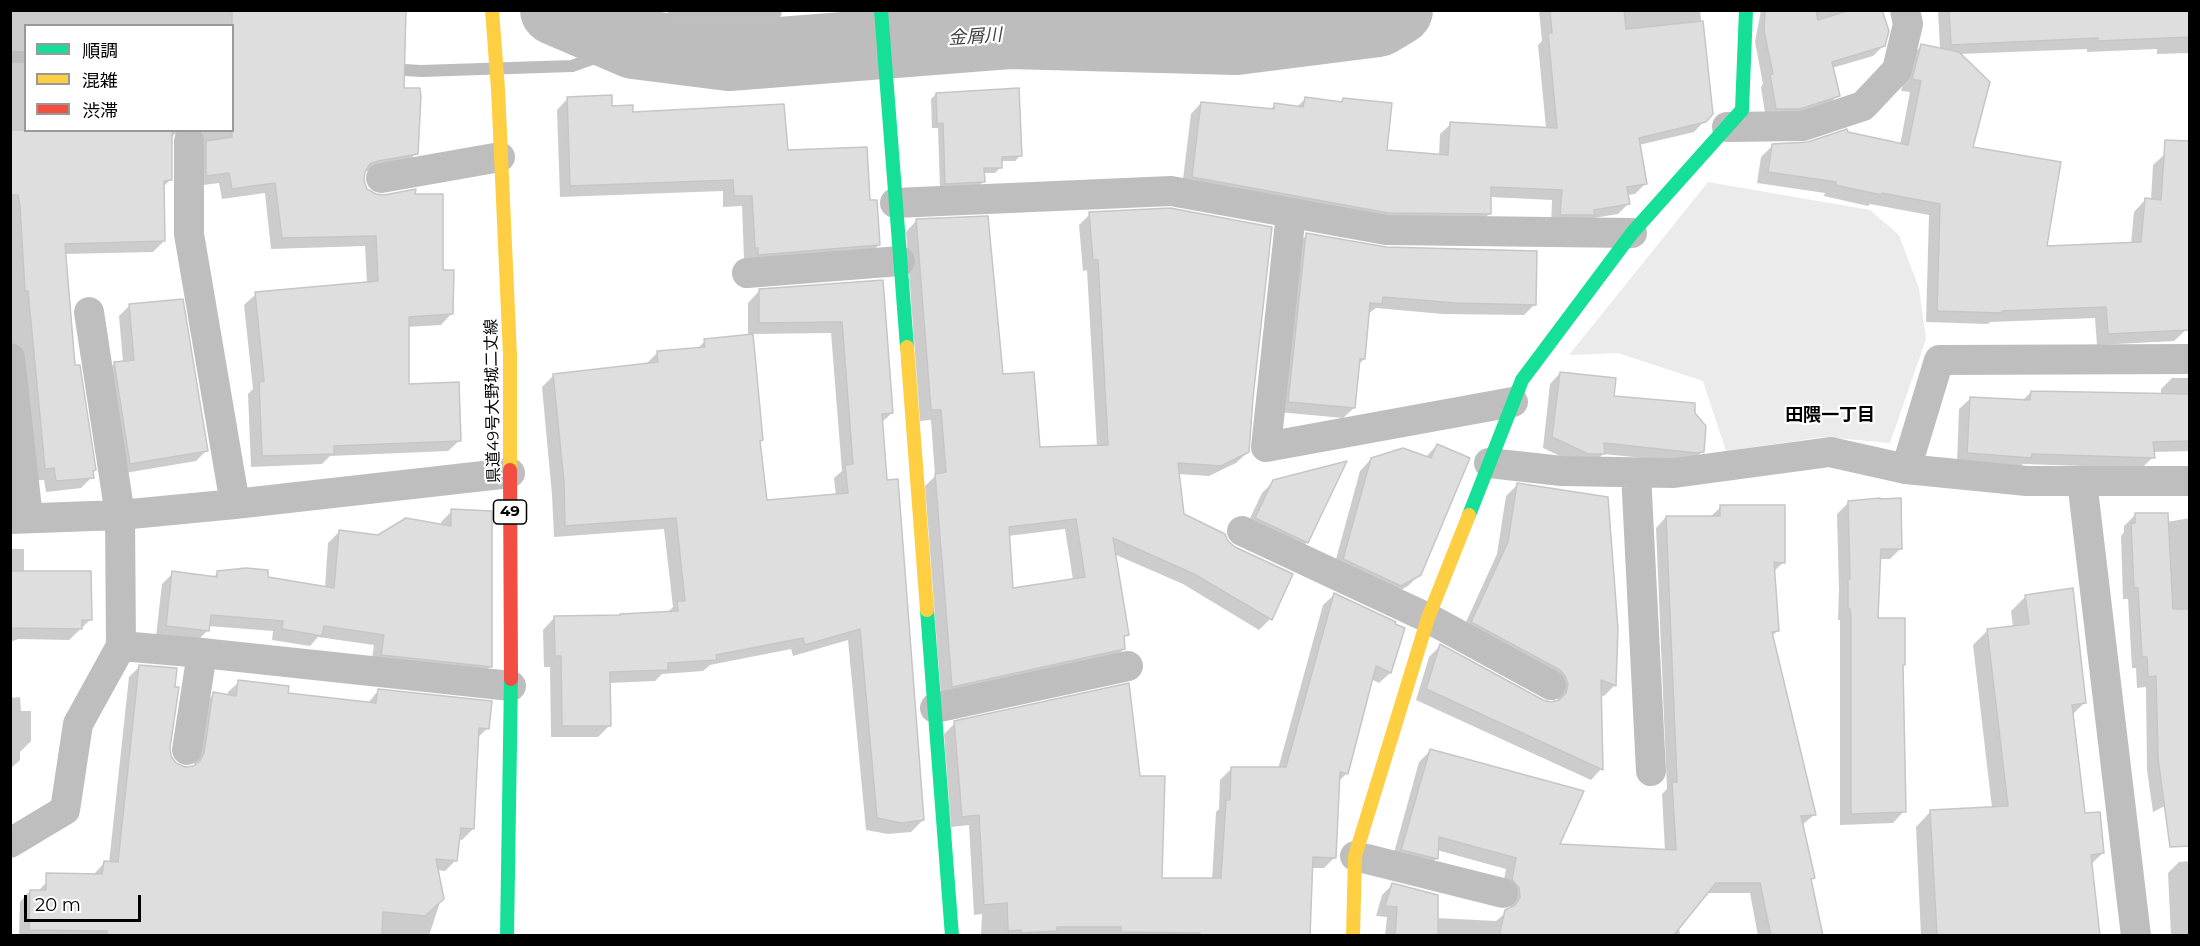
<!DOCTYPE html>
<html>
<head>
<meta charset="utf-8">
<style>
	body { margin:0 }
	#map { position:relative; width:2200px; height:946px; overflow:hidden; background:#fff; font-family:Montserrat,"Noto Sans JP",sans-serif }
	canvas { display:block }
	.frame { position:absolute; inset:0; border:12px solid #000; pointer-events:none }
	.legend { position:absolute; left:24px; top:24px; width:210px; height:108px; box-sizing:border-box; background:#fff; border:2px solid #999; margin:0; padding:8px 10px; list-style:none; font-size:18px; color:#000 }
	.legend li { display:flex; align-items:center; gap:12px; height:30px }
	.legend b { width:30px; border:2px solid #999 }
	.scale { position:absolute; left:24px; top:895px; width:117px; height:27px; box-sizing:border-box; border:3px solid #000; border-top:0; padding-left:8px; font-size:18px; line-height:21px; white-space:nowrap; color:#000; -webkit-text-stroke:4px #fff; paint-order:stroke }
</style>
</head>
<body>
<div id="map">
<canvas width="2200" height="946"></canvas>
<div class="frame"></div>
<ul class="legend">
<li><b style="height:8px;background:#16e098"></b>順調</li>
<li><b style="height:8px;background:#ffcf43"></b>混雑</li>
<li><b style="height:8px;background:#f24e42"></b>渋滞</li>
</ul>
<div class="scale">20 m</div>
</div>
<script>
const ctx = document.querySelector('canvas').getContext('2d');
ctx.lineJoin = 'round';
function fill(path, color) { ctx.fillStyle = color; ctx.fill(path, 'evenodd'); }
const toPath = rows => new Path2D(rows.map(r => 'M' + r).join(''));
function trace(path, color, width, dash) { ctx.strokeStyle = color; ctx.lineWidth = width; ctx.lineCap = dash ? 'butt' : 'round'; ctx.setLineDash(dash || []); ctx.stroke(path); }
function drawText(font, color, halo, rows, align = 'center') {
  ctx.font = font + ' Montserrat,"Noto Sans JP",sans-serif'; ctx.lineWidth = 4.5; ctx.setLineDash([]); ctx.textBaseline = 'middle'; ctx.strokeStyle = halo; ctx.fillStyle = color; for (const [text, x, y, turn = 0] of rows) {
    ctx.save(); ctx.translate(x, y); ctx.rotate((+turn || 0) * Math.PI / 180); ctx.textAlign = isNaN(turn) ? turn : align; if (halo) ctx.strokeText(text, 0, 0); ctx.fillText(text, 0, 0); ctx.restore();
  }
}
const green = toPath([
	[1708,182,1870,210,1899,235,1919,288,1926,339,1890,443,1823,437,1726,451,1703,381,1618,353,1569,355]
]);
const shadow = toPath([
	[10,10,404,10,403,89,416,153,405,165,363,172,362,181,366,190,442,272,452,313,441,325,407,327,407,385,460,440,448,451,330,456,322,464,251,467,248,394,253,389,244,305,256,294,367,284,365,246,271,249,265,193,222,199,219,183,196,186,176,134,172,136,170,180,163,187,164,241,153,252,64,254,74,367,92,477,81,488,46,492,44,480,29,481,10,357],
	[220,25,232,26,232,130,26,130,26,26],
	[1539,10,1700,10,1711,114,1694,132,1639,145,1645,184,1635,194,1627,195,1628,204,1618,214,1551,225,1552,200,1490,197,1490,213,1479,224,1376,223,1182,187,1191,114,1201,103,1269,110,1275,105,1297,107,1305,99,1340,103,1343,99,1386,151,1439,156,1440,134,1451,124,1546,128,1538,45,1542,41],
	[1761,10,1881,10,1884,45,1873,56,1832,68,1838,95,1827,106,1766,119,1761,87,1763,84,1755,42],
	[1938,10,2190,10,2190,53,2157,54,2157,49,2087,52,2087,49,1959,54,1971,148,2045,247,2131,244,2134,212,2145,200,2151,200,2153,165,2165,154,2186,330,2174,341,2097,345,2095,318,1990,322,1988,324,1926,322,1929,215,1870,204,1868,206,1824,196,1825,193,1757,183,1761,157,1773,145,1808,144,1847,133,1900,145,1910,92,1901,91,1910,58,1921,46,1940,49],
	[936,94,1021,155,1015,161,1000,161,1001,167,995,173,983,173,984,181,978,187,940,188,938,128,932,128,931,99],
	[568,98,632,113,868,201,879,245,867,256,744,259,742,206,723,207,723,191,560,197,557,110],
	[1090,214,1251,398,1248,452,1236,463,1209,476,1178,474,1182,515,1234,548,1291,575,1270,619,1259,630,1183,584,1114,554,1127,635,1123,639,1124,649,1113,660,941,697,925,486,935,476,931,420,920,421,906,232,916,221,1002,376,1039,449,1097,447,1087,270,1083,271,1079,225],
	[1065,529,1073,580,1012,589,1008,536],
	[1307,235,1535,304,1524,315,1443,314,1376,308,1368,314,1364,359,1358,365,1354,408,1343,418,1278,412,1296,246],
	[881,281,892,413,881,423,923,820,911,832,888,834,866,830,848,640,793,656,791,649,710,665,703,671,662,674,655,681,609,683,610,725,598,737,551,737,550,667,544,667,543,630,554,618,619,617,667,613,673,607,664,529,554,537,552,495,542,387,554,375,646,364,658,352,697,349,705,341,748,336,748,303,759,291],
	[831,333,842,471,834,478,836,496,765,502,758,443,762,440,751,334],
	[130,305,207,450,196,461,119,474,104,374,115,363,123,362,119,316],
	[1560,373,1612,397,1694,413,1703,451,1692,461,1685,462,1603,454,1593,464,1577,464,1543,448,1550,384],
	[2172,378,2190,378,2190,451,2153,452,2153,457,2142,468,2023,464,2019,468,1957,464,1959,409,1970,399,2022,401,2031,392,2161,395,2161,389],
	[1437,445,1420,574,1408,586,1389,597,1333,570,1360,471,1371,459,1426,457],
	[1274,481,1307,542,1296,553,1245,529,1262,493],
	[1517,485,1616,629,1614,686,1604,696,1600,695,1601,769,1591,780,1416,700,1429,657,1440,646,1543,702,1557,702,1558,696,1461,633,1497,554,1506,496],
	[1848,503,1901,548,1890,559,1879,559,1876,620,1902,666,1904,811,1893,823,1840,825,1840,620,1838,620,1839,590,1837,514],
	[1721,507,1784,562,1773,572,1777,631,1771,637,1814,815,1801,826,1814,878,1810,881,1821,933,1824,936,1758,936,1750,893,1706,893,1679,926,1680,936,1385,936,1387,917,1376,916,1382,895,1392,885,1436,918,1496,921,1510,909,1509,899,1502,890,1506,869,1437,850,1437,858,1426,869,1392,860,1419,762,1430,751,1558,845,1665,851,1662,794,1667,789,1656,528,1666,517,1710,517],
	[452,511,491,666,480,677,371,665,374,645,318,637,310,646,272,640,273,631,208,626,208,630,197,641,156,636,162,584,173,573,213,578,218,572,325,588,328,543,339,532,379,537,441,526,441,522],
	[2135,515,2167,522,2190,518,2190,789,2182,797,2153,812,2147,770,2146,687,2137,688,2136,668,2132,668,2128,599,2123,599,2121,536,2124,532,2124,526],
	[10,549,24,549,24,573,90,620,69,640,18,639,10,642],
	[1334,595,1403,629,1390,673,1379,683,1371,679,1347,773,1338,782,1335,857,1324,868,1311,868,1308,936,981,936,982,914,974,915,969,825,951,827,944,734,955,723,1138,777,1161,880,1212,880,1216,812,1219,809,1220,780,1231,769,1278,769,1323,605],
	[2026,596,2085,702,2072,715,2084,815,2103,853,2090,865,2098,936,1921,936,1916,827,1931,811,1992,808,1973,645,1988,630,2013,627,2011,611],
	[140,666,168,748,169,756,175,764,185,769,193,768,194,765,203,705,214,694,228,696,228,692,239,682,286,694,367,704,378,691,488,728,477,738,473,829,462,840,458,839,456,860,445,871,437,870,442,896,429,936,19,936,20,902,30,891,37,892,47,882,95,876,95,873,105,862,109,863,129,677],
	[20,697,21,711,31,711,31,741,20,752,20,760,10,769,10,698],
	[2190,861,2190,936,2171,936,2168,873,2179,862]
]);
const stream = toPath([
	[10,57,26,57],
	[389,69,421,71,572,66,634,44]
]);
const river = toPath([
	[555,10,634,44,729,56,1009,34,1236,40,1378,22,1398,10]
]);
const building = toPath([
	[232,10,406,10,404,88,420,88,421,96,418,154,378,161,370,164,365,172,364,180,367,189,376,194,384,195,416,189,415,194,443,194,443,270,454,270,453,314,409,317,409,384,459,382,461,441,334,446,334,454,262,456,259,382,264,381,255,292,378,281,376,236,282,238,275,183,232,189,229,173,206,176,206,141,232,137,232,10],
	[1550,10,1624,10,1626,29,1703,21,1713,114,1706,122,1639,138,1647,184,1627,187,1630,204,1594,210,1595,215,1560,215,1562,190,1491,187,1491,214,1388,213,1192,177,1201,102,1274,109,1274,103,1303,107,1305,97,1342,102,1343,98,1392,103,1387,150,1448,155,1450,122,1557,128,1548,33,1552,33,1550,10],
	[1765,10,1816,10,1818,20,1850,10,1882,10,1889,31,1885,46,1832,62,1840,96,1800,109,1776,109,1770,75,1773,74,1764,31,1765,10],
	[1949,10,2190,10,2190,37,2098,41,2098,38,1951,45,1949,10],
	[1921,44,1959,52,1990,82,1973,147,2061,162,2047,246,2141,242,2145,198,2161,200,2165,140,2190,141,2190,330,2108,334,2106,307,2002,311,2002,313,1937,311,1940,204,1882,193,1881,195,1835,185,1836,182,1768,172,1772,144,1808,142,1847,129,1848,132,1908,145,1921,81,1912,79,1921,44],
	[1019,88,1022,156,1002,157,1002,168,984,168,985,182,945,184,943,123,937,124,936,93,1019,88],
	[612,95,612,106,633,105,633,112,784,104,788,150,867,147,870,200,877,200,880,245,758,255,758,248,755,248,752,196,734,196,733,180,570,186,567,97,612,95],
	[10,130,172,130,172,180,164,181,165,241,65,244,75,365,80,365,96,470,93,471,94,478,56,481,54,468,45,469,28,291,25,291,20,206,18,195,10,195,10,130],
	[1170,208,1272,227,1253,398,1249,452,1221,466,1178,463,1184,514,1225,534,1228,541,1235,547,1293,574,1272,620,1194,574,1113,538,1129,635,1124,636,1125,649,952,687,935,474,946,472,941,410,931,410,916,219,988,216,1003,374,1034,372,1040,447,1108,445,1098,260,1093,260,1089,212,1170,208],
	[1076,519,1085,577,1013,588,1009,527,1076,519],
	[1306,233,1386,247,1537,251,1536,305,1455,303,1383,297,1382,304,1370,303,1365,359,1360,359,1355,408,1288,402,1306,233],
	[883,280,893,413,882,414,887,480,898,479,924,820,901,823,877,818,860,629,805,645,803,638,716,655,717,660,668,663,668,670,610,672,611,726,562,726,561,656,555,656,554,616,620,615,620,614,678,611,677,601,685,601,676,518,565,526,564,482,553,374,658,362,657,351,705,347,704,339,753,334,763,440,760,441,767,500,848,493,845,465,853,464,842,322,759,323,759,289,883,280],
	[183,299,208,451,130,464,114,362,134,360,129,304,183,299],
	[1560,372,1616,378,1614,396,1695,403,1695,413,1706,426,1704,452,1696,453,1604,443,1605,454,1588,454,1552,437,1560,372],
	[2031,391,2190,394,2190,441,2153,442,2155,458,2032,454,2031,458,1967,453,1970,397,2030,400,2031,391],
	[1437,444,1470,458,1421,575,1401,586,1343,559,1371,458,1403,448,1431,458,1437,444],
	[1347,461,1308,543,1255,518,1273,480,1347,461],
	[1517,483,1608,497,1618,629,1616,686,1601,680,1603,770,1426,689,1440,644,1543,700,1551,702,1559,700,1566,693,1568,684,1565,676,1560,670,1471,622,1508,542,1517,483],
	[1880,498,1880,499,1901,498,1902,549,1881,549,1878,618,1905,618,1905,665,1903,665,1906,812,1851,814,1851,618,1850,609,1848,609,1848,579,1850,579,1848,501,1880,498],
	[1720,505,1785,505,1785,563,1774,562,1779,631,1772,632,1816,815,1801,816,1815,878,1811,879,1823,936,1771,936,1760,883,1716,883,1673,936,1499,936,1505,910,1515,905,1520,897,1519,888,1512,879,1516,858,1439,837,1438,859,1401,850,1430,749,1584,791,1560,844,1676,850,1672,782,1677,782,1666,516,1720,516,1720,505],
	[451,509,492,511,492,667,381,655,384,635,324,626,322,636,282,629,283,621,211,615,209,631,166,626,172,571,217,577,217,571,246,568,268,570,268,577,334,588,339,530,378,535,406,518,451,526,451,509],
	[2135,513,2168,513,2173,609,2190,609,2190,846,2170,847,2158,758,2156,676,2148,677,2147,657,2142,657,2138,588,2134,588,2131,524,2135,523,2135,513],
	[10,571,91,571,92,620,82,620,82,629,10,628,10,571],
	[2073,588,2086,703,2072,705,2085,813,2100,812,2104,853,2091,855,2100,936,1937,936,1930,810,2008,806,1987,629,2029,624,2025,595,2073,588],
	[1334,593,1396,622,1395,624,1405,628,1391,673,1376,666,1348,774,1340,772,1336,858,1313,857,1310,936,1200,936,1200,933,1121,932,1121,927,1057,927,1057,931,1022,933,1021,930,1008,931,1007,903,984,905,979,815,962,817,954,721,1129,683,1140,776,1165,776,1162,878,1221,878,1226,800,1230,800,1231,767,1286,767,1334,593],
	[139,665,177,668,175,687,179,687,170,748,171,756,176,763,185,767,193,766,200,761,204,753,213,692,236,696,238,680,289,686,288,693,376,703,378,689,492,701,489,729,479,728,474,829,461,828,457,861,436,859,444,899,425,916,383,912,382,936,107,936,107,931,29,930,30,890,46,890,46,873,102,874,104,861,118,862,139,665],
	[1392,883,1438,895,1438,936,1395,936,1397,907,1385,906,1392,883]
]);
const street = toPath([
	[683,10,736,14,767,10],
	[1727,127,1803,126,1863,106,1897,70,1908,24,1905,10],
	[189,141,189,234,235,504],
	[381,178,500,157],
	[895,203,1171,191,1386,230,1632,233],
	[1291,213,1266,447,1513,402],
	[747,273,900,261],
	[10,358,28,518],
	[1489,463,1562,471,1674,473,1830,452,1906,469,2027,481,2190,481],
	[1906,469,1939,360,2190,359],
	[1636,473,1651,771],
	[2082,481,2136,936],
	[10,519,120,515,235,504,510,473],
	[1242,531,1428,618,1551,685],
	[121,646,202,653,511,686],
	[935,708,1128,666],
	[187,750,202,653],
	[10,843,65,810,78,724,121,646,120,515,89,312],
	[1355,856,1503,893]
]);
const fast = toPath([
	[881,10,907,347],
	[1469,515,1522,380,1632,233,1742,110,1746,10],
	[927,610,952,936],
	[507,936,511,679]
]);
const slow = toPath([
	[492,10,498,89,510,356,510,470],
	[907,347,927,610],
	[1353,936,1355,856,1428,618,1469,515]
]);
const jam = toPath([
	[510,470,511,679]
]);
const shields = [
	[510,512,33]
];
const shieldNames = [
	["49",510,512]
];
const streetNames = [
	["県道49号大野城二丈線",493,401,-91]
];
const waterNames = [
	["金屑川",975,37,-4]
];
const neighbourhoodNames = [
	["田隈一丁目",1830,416]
];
fill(green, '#ebebeb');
fill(shadow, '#0003');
trace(stream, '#bdbdbd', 12);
trace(river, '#bdbdbd', 70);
fill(building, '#dedede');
trace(building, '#c6c6c6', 1.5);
trace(street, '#bebebe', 30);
trace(fast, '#16e098', 14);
trace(slow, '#ffcf43', 14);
trace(jam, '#f24e42', 14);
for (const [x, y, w] of shields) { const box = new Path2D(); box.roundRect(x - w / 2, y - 12, w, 24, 4.5); ctx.fillStyle = '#fff'; ctx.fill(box); trace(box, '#000', 1.5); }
drawText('bold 15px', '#000', null, shieldNames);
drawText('16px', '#000', '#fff', streetNames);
drawText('italic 18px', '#424242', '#fff', waterNames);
drawText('bold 18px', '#000', '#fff', neighbourhoodNames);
</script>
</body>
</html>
